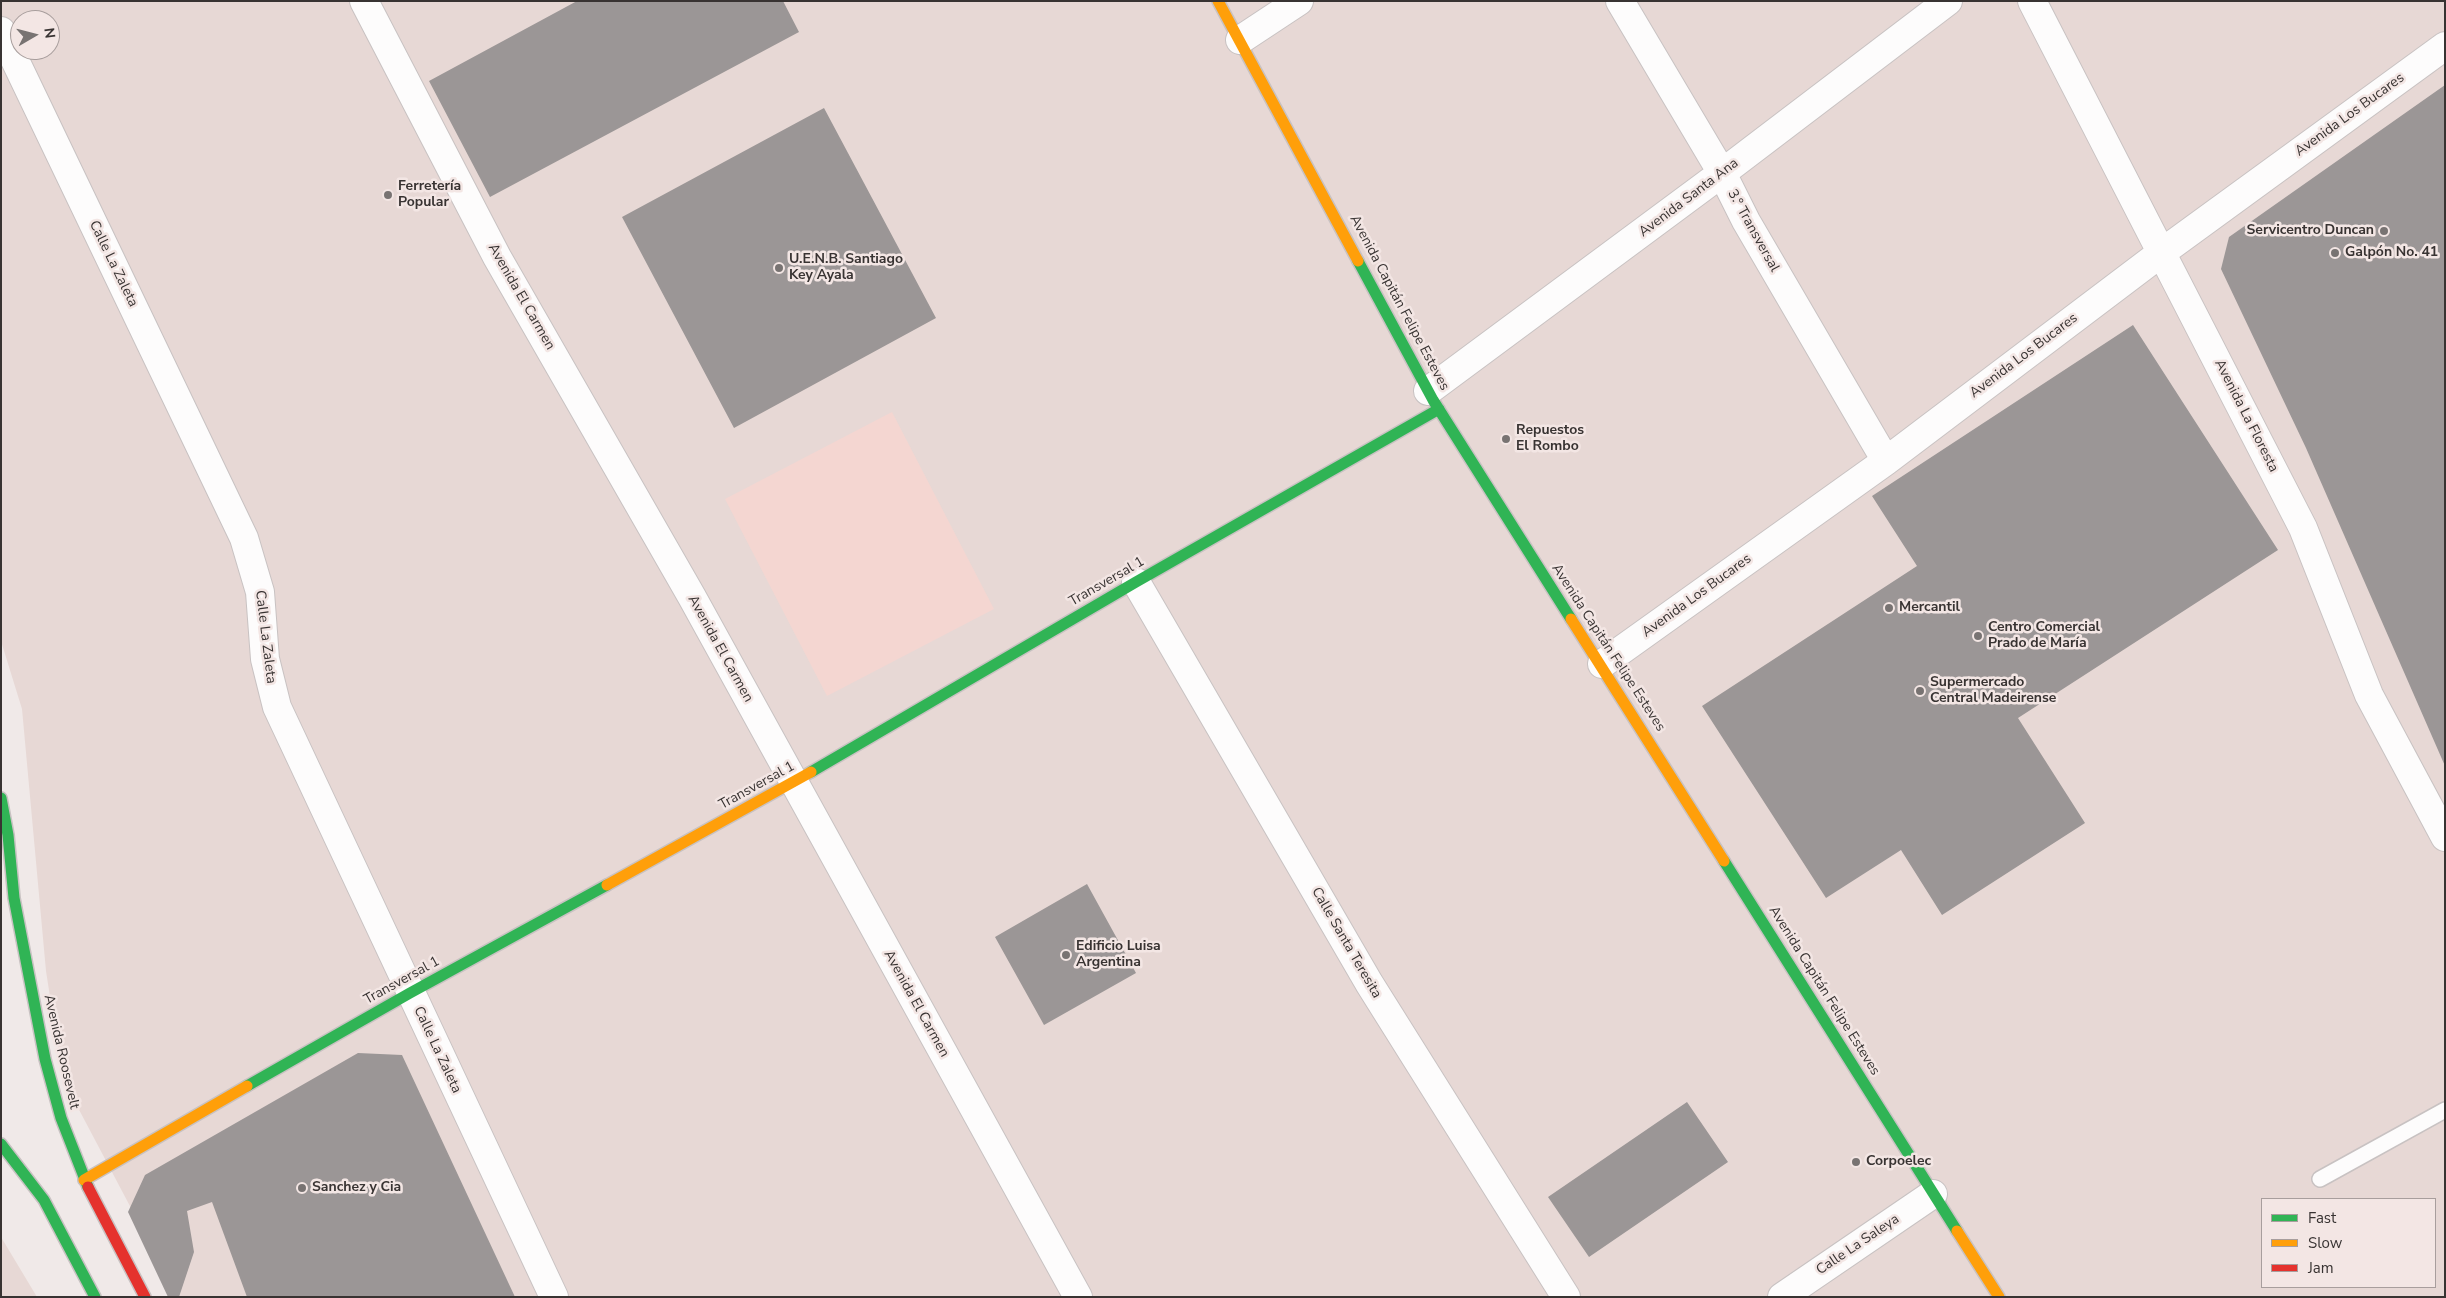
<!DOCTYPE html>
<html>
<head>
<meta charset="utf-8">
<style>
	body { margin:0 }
	#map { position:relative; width:2446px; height:1298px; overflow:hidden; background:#f0e9e8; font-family:"Nunito Sans",sans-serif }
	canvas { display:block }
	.frame { position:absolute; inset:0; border:2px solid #383332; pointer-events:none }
	.legend { position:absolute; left:2261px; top:1198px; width:175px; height:90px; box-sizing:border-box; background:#f3e6e4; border:1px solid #a89e9d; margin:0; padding:6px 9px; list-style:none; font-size:15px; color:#383332 }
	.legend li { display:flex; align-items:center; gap:10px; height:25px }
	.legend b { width:25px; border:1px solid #a89e9d }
	.north { position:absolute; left:10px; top:10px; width:50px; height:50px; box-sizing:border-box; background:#f3e6e4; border:1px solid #a89e9d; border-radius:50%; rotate:82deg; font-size:14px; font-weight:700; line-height:20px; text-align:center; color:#383332 }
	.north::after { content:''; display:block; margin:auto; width:18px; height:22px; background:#787372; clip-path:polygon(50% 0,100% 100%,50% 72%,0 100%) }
</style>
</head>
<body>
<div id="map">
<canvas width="2446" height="1298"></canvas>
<div class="frame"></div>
<ul class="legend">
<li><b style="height:6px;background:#30b455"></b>Fast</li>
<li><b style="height:6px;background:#ff9f0a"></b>Slow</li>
<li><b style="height:6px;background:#e5322d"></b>Jam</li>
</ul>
<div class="north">N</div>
</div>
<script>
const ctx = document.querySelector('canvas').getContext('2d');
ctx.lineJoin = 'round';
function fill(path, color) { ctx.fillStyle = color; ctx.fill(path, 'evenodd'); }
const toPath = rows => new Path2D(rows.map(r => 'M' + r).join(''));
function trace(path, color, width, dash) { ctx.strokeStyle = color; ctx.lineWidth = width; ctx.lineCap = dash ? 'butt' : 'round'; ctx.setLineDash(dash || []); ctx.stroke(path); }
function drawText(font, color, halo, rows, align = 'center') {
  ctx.font = font + ' "Nunito Sans",sans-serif'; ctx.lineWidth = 5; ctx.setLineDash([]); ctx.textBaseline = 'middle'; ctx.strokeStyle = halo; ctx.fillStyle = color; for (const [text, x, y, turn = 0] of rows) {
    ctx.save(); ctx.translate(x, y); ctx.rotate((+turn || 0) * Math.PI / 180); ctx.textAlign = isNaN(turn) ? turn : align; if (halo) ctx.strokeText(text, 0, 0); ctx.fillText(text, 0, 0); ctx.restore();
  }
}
const built = toPath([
	[1,1,2445,1,2445,1297,178,1297,76,1104,58,1048,46,971,22,709,1,641],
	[20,20,50,20,50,50,20,50],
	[2262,1199,2435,1199,2435,1287,2262,1287],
	[1,1237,37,1297,1,1297]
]);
const green = toPath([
	[892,412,994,609,827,696,725,499]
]);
const building = toPath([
	[577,1,783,1,799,32,490,197,429,81],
	[2445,85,2445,766,2306,448,2221,269,2229,237],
	[824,108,936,318,734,428,622,217],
	[2133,325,2278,550,2018,718,2085,823,1942,915,1901,850,1826,898,1702,706,1917,566,1872,496],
	[1087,884,1136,973,1044,1025,995,937],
	[358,1053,402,1055,515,1297,247,1297,212,1202,187,1211,194,1252,179,1297,168,1297,128,1212,145,1175],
	[1687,1102,1728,1162,1589,1257,1548,1197]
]);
const lane = toPath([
	[2320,1179,2445,1110]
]);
const street = toPath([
	[364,1,497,257,692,597,1078,1297],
	[1620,1,1722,173,1746,221,1886,461],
	[2032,1,2303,528,2369,695,2445,837],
	[1,31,244,538,260,592,265,659,277,707,554,1297],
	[1240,40,1299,1],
	[1428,391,1722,173,1948,1],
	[1136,582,1369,983,1566,1297],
	[1602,664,1886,461,2161,253,2445,46],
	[1782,1297,1933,1194]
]);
const fast = toPath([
	[1358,261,1433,400,1571,619],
	[811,772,1136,582,1439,409],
	[1,798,8,835,14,898,45,1059,61,1118,88,1187],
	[1724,861,1957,1231],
	[247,1086,410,993,607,885],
	[1,1144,44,1200,95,1297]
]);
const slow = toPath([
	[1218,1,1358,261],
	[1571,619,1724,861],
	[607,885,811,772],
	[84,1180,247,1086],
	[1957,1231,1999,1297]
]);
const jam = toPath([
	[88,1187,145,1297]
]);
const markers = [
	[388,195,5,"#787372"],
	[2384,231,5,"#787372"],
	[2335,253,5,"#787372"],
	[779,268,5,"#787372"],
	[1506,439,5,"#787372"],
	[1889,608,5,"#787372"],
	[1978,636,5,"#787372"],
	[1920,691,5,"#787372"],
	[1066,955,5,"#787372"],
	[1856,1162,5,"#787372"],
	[302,1188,5,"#787372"]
];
const streetNames = [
	["Avenida Los Bucares",2350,115,-36],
	["Avenida Santa Ana",1689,198,-37],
	["3.° Transversal",1753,231,61],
	["Calle La Zaleta",113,264,64],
	["Avenida El Carmen",521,297,60],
	["Avenida Capitán Felipe Esteves",1399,303,62],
	["Avenida Los Bucares",2024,356,-37],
	["Avenida La Floresta",2246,416,63],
	["Transversal 1",1107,582,-30],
	["Avenida Los Bucares",1697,596,-36],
	["Calle La Zaleta",265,637,83],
	["Avenida Capitán Felipe Esteves",1608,648,57],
	["Avenida El Carmen",720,649,61],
	["Transversal 1",757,786,-29],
	["Calle Santa Teresita",1346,943,60],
	["Transversal 1",402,981,-29],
	["Avenida Capitán Felipe Esteves",1824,991,58],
	["Avenida El Carmen",916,1004,61],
	["Calle La Zaleta",437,1050,65],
	["Avenida Roosevelt",61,1052,77],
	["Calle La Saleya",1858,1245,-34]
];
const poiNames = [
	["Ferretería",398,187],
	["Popular",398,203],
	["Servicentro Duncan",2374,231,"right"],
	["Galpón No. 41",2345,253],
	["U.E.N.B. Santiago",789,260],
	["Key Ayala",789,276],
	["Repuestos",1516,431],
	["El Rombo",1516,447],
	["Mercantil",1899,608],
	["Centro Comercial",1988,628],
	["Prado de María",1988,644],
	["Supermercado",1930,683],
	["Central Madeirense",1930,699],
	["Edificio Luisa",1076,947],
	["Argentina",1076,963],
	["Corpoelec",1866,1162],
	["Sanchez y Cia",312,1188]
];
fill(built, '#e7d8d5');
fill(green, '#f4d6d1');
fill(building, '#9b9696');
trace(lane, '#c8c2c2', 18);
trace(street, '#c8c2c2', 30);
trace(fast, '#c8c2c2', 14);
trace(slow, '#c8c2c2', 14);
trace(jam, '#c8c2c2', 14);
trace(lane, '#fdfcfc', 15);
trace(street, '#fdfcfc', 28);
trace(fast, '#30b455', 11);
trace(slow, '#ff9f0a', 11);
trace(jam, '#e5322d', 11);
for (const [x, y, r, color] of markers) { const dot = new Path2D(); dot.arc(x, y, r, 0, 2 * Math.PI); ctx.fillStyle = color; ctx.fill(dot); trace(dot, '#f3e6e4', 2); }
drawText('14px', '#383332', '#f3e6e4', streetNames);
drawText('bold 14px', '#383332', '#f3e6e4', poiNames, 'left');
</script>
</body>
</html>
